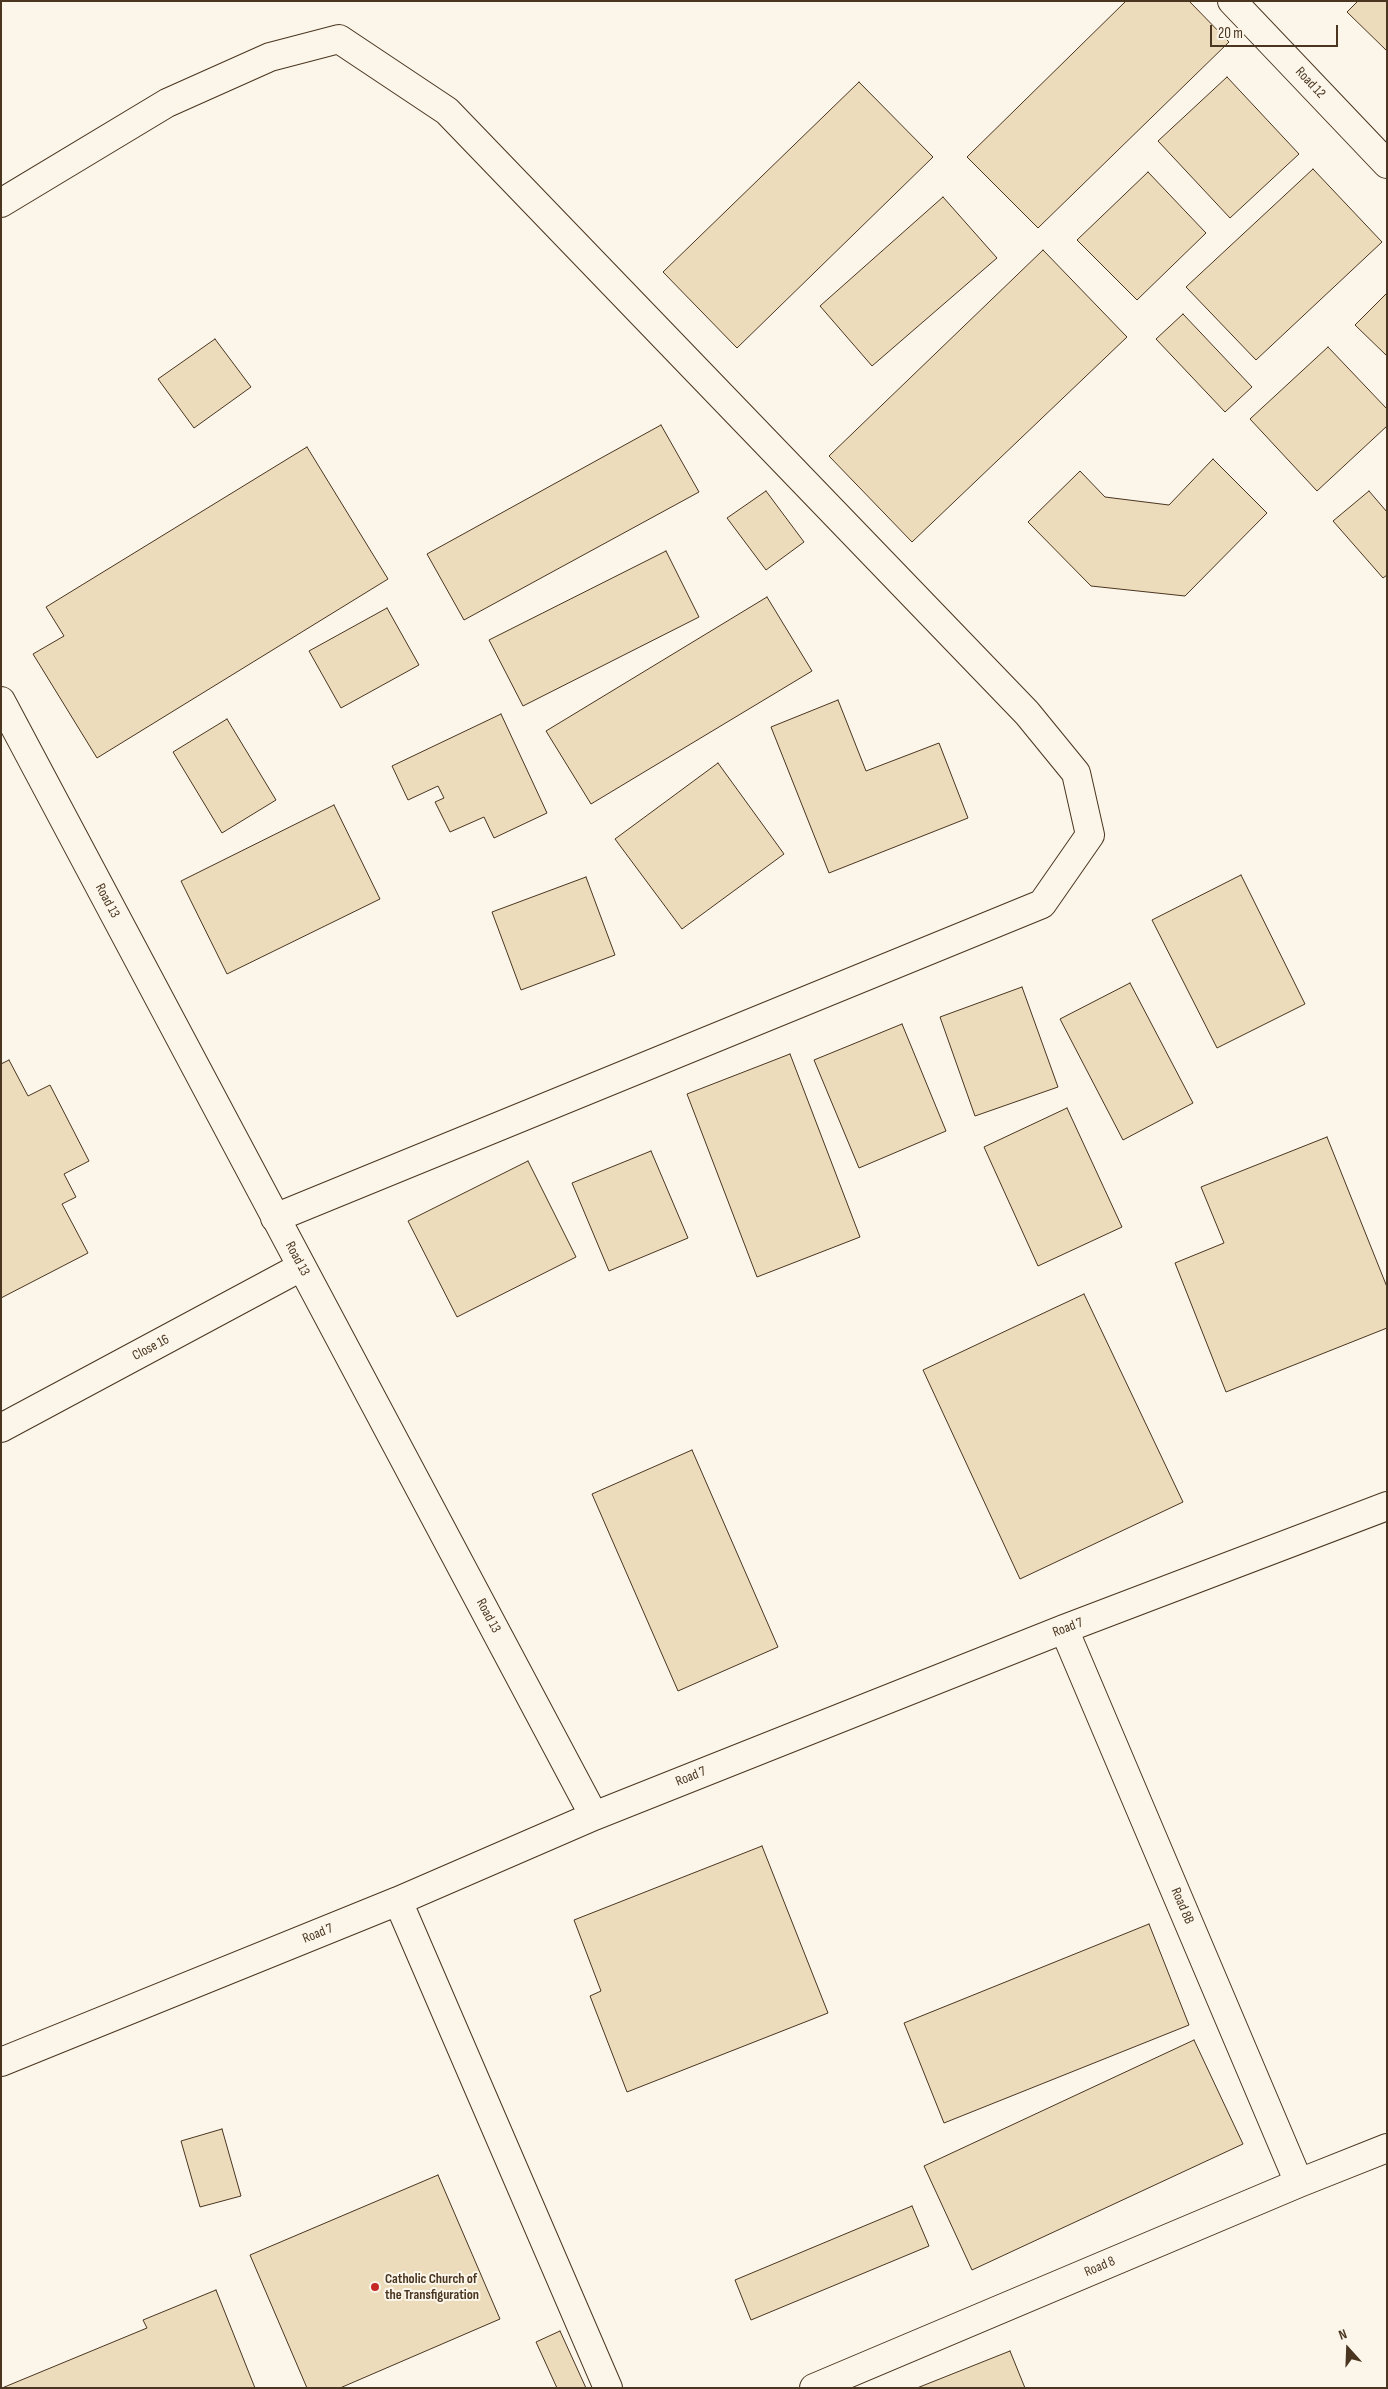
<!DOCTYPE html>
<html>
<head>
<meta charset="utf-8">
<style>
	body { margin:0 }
	#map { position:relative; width:1388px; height:2389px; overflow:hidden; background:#fbf6e9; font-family:"Sofia Sans Condensed",sans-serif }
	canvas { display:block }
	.frame { position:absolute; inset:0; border:2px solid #4a3520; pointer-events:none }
	.north { position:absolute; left:1323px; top:2324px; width:50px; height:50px; -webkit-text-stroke:4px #fbf6e9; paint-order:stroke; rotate:340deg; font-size:14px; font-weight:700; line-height:20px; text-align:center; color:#4a3520 }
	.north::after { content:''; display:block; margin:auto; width:18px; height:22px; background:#4a3520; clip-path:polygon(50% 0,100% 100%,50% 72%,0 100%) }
	.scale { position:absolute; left:1210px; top:25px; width:128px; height:22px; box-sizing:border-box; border:2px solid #4a3520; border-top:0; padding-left:6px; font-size:15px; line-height:18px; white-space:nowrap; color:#4a3520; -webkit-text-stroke:4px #fbf6e9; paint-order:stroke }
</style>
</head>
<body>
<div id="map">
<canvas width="1388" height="2389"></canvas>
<div class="frame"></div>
<div class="north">N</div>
<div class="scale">20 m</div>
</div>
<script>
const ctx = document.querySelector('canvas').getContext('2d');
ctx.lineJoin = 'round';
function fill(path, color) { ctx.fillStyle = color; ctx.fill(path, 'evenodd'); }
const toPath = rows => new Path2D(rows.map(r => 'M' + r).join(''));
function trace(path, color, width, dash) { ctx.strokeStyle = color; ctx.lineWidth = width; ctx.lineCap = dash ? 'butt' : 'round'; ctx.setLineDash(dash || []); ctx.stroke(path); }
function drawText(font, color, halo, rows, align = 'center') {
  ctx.font = font + ' "Sofia Sans Condensed",sans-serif'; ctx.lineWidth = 4; ctx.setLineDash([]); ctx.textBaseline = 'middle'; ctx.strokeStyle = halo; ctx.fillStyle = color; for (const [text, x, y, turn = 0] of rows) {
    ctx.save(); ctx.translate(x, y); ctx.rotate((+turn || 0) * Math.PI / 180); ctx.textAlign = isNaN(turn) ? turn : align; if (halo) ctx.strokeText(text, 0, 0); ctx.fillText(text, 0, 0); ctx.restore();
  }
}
const building = toPath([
	[1126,1,1189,1,1229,42,1038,228,967,157,1126,1],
	[1358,1,1387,1,1387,51,1347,12,1358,1],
	[1227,77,1299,154,1230,218,1158,141,1227,77],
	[859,82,933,157,737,348,663,272,859,82],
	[1313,169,1382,242,1256,360,1186,287,1313,169],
	[1148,172,1206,233,1137,300,1077,240,1148,172],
	[943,197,997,258,872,366,820,306,943,197],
	[1043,250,1127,337,912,542,829,456,1043,250],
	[1387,293,1387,356,1355,325,1387,293],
	[1183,314,1252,387,1225,412,1156,339,1183,314],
	[215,339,251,387,194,428,158,379,215,339],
	[1328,347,1387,409,1387,426,1317,491,1250,419,1328,347],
	[661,425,699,492,464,620,427,554,661,425],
	[307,447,388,579,97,758,33,654,64,636,46,607,307,447],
	[1213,459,1267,513,1185,596,1091,586,1028,522,1080,471,1105,497,1169,505,1213,459],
	[766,491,804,542,766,570,727,518,766,491],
	[1369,491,1387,512,1387,575,1383,578,1333,521,1369,491],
	[666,551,699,617,523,706,489,640,666,551],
	[767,597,812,671,591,804,546,731,767,597],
	[387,608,419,665,341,708,309,651,387,608],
	[838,700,866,771,939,743,968,818,829,873,771,727,838,700],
	[501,714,547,813,494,838,484,817,450,832,435,802,444,798,438,786,408,800,392,766,501,714],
	[227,719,276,800,222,833,173,752,227,719],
	[718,763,784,854,682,929,615,839,718,763],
	[334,805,380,899,227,974,181,881,334,805],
	[1241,875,1305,1004,1217,1048,1152,920,1241,875],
	[586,877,615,955,521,990,492,912,586,877],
	[1130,983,1193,1103,1123,1140,1060,1019,1130,983],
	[1022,987,1058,1087,975,1116,940,1017,1022,987],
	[902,1024,946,1131,859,1168,814,1060,902,1024],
	[790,1054,860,1237,757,1277,687,1094,790,1054],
	[9,1060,28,1096,50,1085,89,1161,64,1174,76,1197,62,1204,88,1253,1,1298,1,1064,9,1060],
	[1067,1108,1122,1227,1038,1266,984,1147,1067,1108],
	[1327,1137,1387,1287,1387,1328,1226,1392,1175,1263,1224,1243,1201,1187,1327,1137],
	[651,1151,688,1238,609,1271,572,1183,651,1151],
	[528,1161,576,1257,457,1317,408,1221,528,1161],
	[1084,1294,1183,1502,1020,1579,923,1370,1084,1294],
	[692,1450,778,1647,678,1691,592,1494,692,1450],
	[762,1846,828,2013,627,2092,590,1996,601,1991,574,1920,762,1846],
	[1149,1924,1189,2025,944,2123,904,2023,1149,1924],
	[1194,2040,1243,2144,972,2270,924,2166,1194,2040],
	[222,2129,241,2196,200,2207,181,2141,222,2129],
	[438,2175,500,2319,340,2388,307,2388,250,2255,438,2175],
	[912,2206,929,2246,751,2320,735,2280,912,2206],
	[216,2290,255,2388,2,2388,147,2328,143,2320,216,2290],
	[560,2331,586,2388,557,2388,536,2342,560,2331],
	[1010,2351,1025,2388,917,2388,1010,2351]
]);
const minor = toPath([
	[1232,1,1387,164],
	[1,203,167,103,270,57,339,39,447,111,1027,713,1076,773,1090,835,1042,904,275,1218],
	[1,701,594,1816],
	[1,1428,301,1267],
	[1064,1629,1299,2183],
	[398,1901,608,2388],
	[1,2062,398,1901,594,1816,1064,1629,1387,1506],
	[814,2388,1299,2183,1387,2148]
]);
const markers = [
	[375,2287,5,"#c62828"]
];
const streetNames = [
	["Road 12",1310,83,47],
	["Road 13",107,901,62],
	["Road 13",297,1259,62],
	["Close 16",151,1348,-28],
	["Road 13",488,1616,62],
	["Road 7",1068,1628,-21],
	["Road 7",691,1777,-22],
	["Road 8B",1182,1906,67],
	["Road 7",318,1934,-22],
	["Road 8",1100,2267,-23]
];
const poiNames = [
	["Catholic Church of",385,2279],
	["the Transfiguration",385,2295]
];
fill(building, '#ecdcbc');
trace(building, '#4a3520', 1);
trace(minor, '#4a3520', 30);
trace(minor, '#fbf6e9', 28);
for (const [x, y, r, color] of markers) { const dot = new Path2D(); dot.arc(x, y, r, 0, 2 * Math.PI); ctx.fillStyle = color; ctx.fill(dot); trace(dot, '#fbf6e9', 2); }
drawText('14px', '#4a3520', '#fbf6e9', streetNames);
drawText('bold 14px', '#4a3520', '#fbf6e9', poiNames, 'left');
</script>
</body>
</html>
